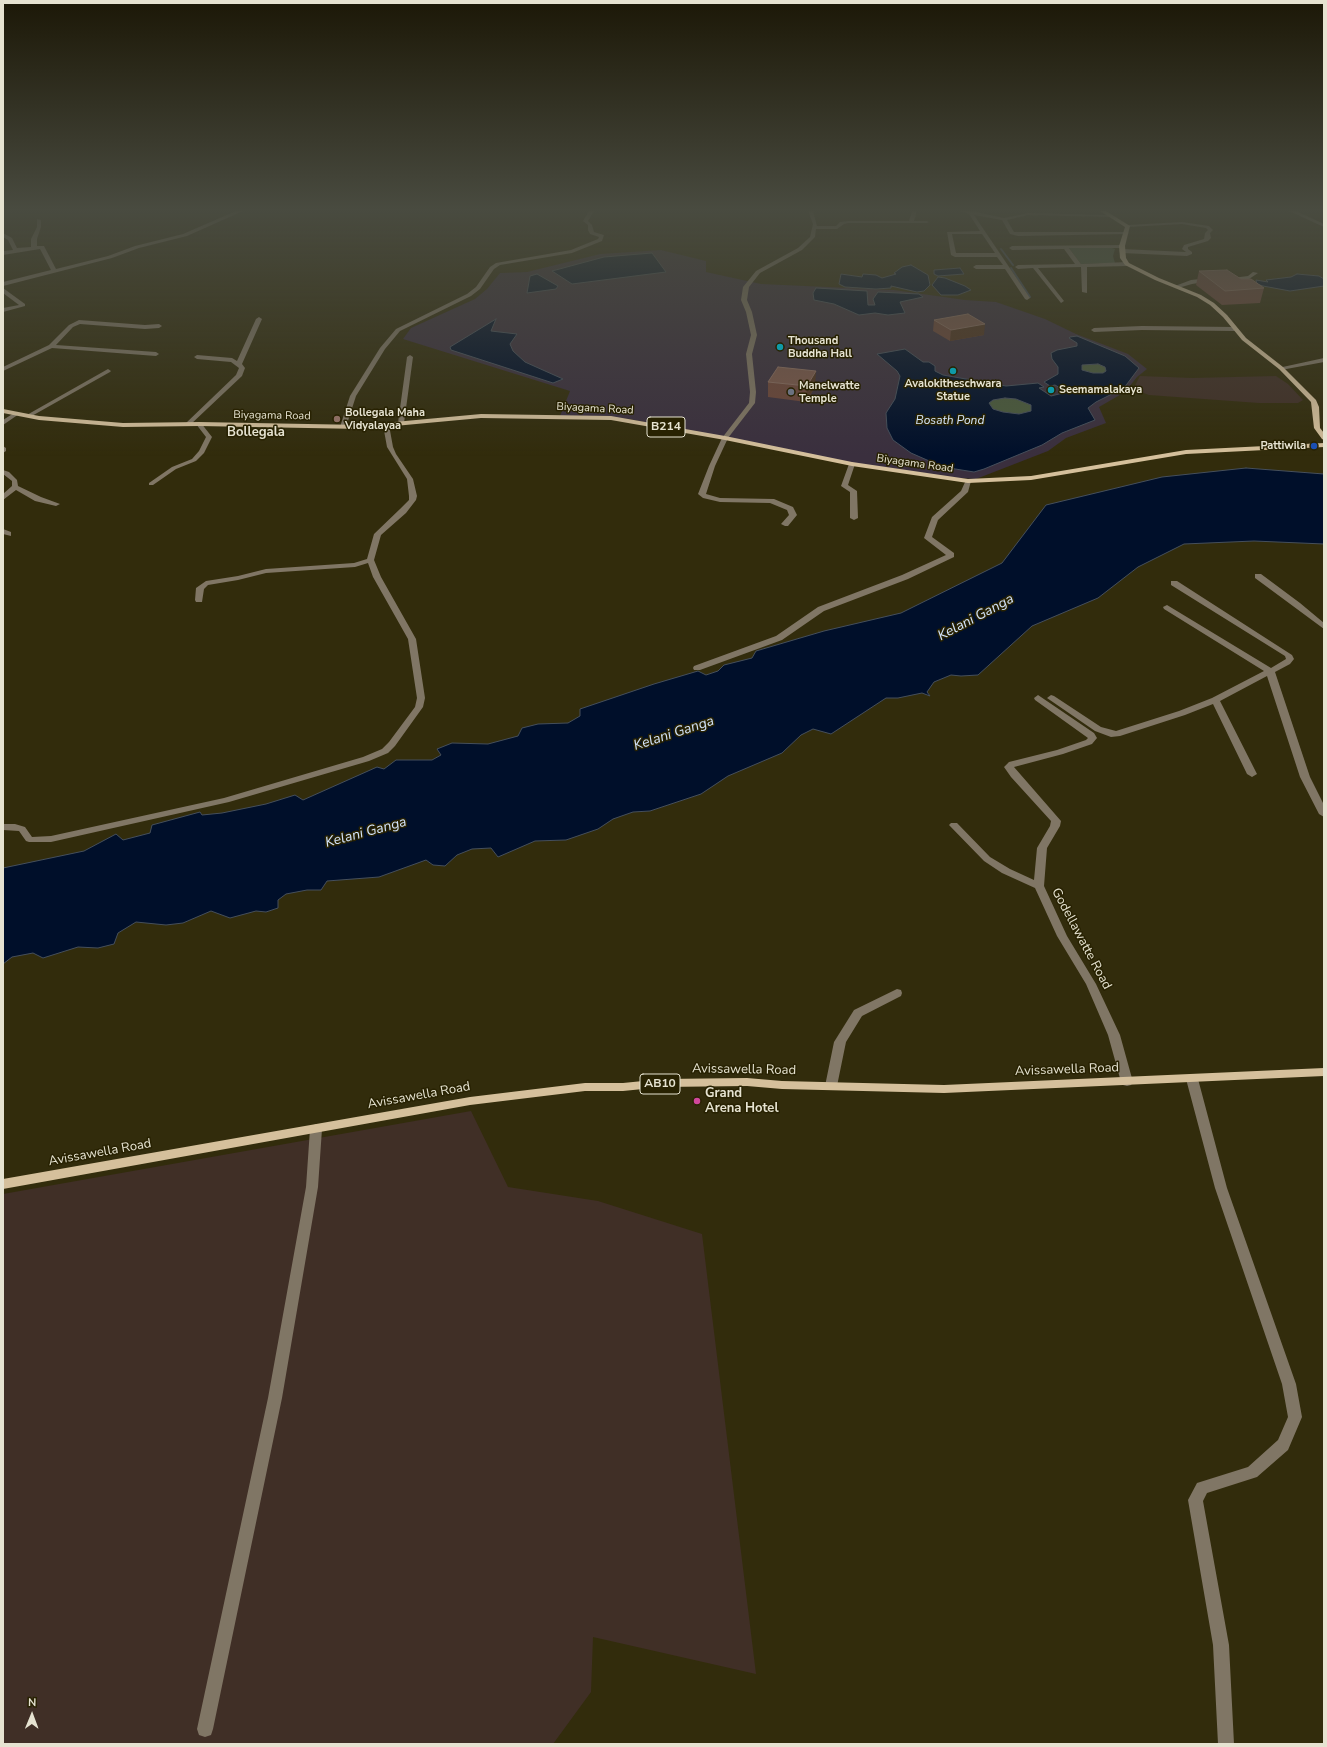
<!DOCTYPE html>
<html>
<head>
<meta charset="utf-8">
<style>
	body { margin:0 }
	#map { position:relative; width:1327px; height:1747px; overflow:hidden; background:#322c0c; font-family:"Nunito Sans",sans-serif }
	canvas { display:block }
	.frame { position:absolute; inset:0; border:4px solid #e6e3d1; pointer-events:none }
	.north { position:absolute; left:12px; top:1695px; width:40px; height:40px; -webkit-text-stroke:3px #282202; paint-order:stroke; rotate:1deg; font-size:11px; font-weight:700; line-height:16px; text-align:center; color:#e6e3d1 }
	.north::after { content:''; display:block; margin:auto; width:14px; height:18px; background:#e6e3d1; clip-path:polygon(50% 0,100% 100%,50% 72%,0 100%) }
</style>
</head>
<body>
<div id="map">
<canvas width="1327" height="1747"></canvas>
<div class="frame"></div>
<div class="north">N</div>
</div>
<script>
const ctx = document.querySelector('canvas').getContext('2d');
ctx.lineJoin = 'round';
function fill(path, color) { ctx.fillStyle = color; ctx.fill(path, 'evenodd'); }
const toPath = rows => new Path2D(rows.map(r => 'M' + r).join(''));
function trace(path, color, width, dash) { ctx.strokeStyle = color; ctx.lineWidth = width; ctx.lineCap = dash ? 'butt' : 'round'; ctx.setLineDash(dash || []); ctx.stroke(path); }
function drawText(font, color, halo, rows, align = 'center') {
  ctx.font = font + ' "Nunito Sans",sans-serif'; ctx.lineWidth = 3; ctx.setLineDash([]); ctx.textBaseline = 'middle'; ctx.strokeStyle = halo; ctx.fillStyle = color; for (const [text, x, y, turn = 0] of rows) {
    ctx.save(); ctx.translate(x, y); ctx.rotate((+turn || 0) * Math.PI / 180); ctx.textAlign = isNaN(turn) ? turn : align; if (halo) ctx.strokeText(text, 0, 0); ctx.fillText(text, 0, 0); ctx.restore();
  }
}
const industrial = toPath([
	[1140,376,1192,378,1276,376,1288,384,1303,400,1298,403,1259,403,1149,395,1133,389],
	[471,1111,508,1187,598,1201,702,1234,756,1674,593,1637,591,1692,553,1744,3,1744,3,1194]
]);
const education = toPath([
	[661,250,706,261,706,272,761,284,894,290,965,300,996,302,1045,319,1076,334,1128,354,1147,369,1137,377,1125,392,1099,407,1106,423,1066,438,1048,451,976,479,941,477,852,463,629,419,560,416,570,391,403,339,411,328,475,299,487,289,500,273,527,272,600,254]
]);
const green = toPath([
	[1069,248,1112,248,1115,249,1113,256,1115,263,1081,264],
	[1098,364,1105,367,1107,371,1103,373,1093,373,1082,370,1082,365],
	[1005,398,1016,399,1031,405,1031,411,1019,414,1003,412,993,409,989,403,993,400]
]);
const water = toPath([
	[652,253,666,272,572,284,552,271,604,257,652,253],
	[911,265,928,275,930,285,924,291,917,292,891,286,891,288,876,289,845,287,839,284,841,274,862,277,863,274,876,275,882,278,896,274,894,273,902,267,911,265],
	[960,268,964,274,938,276,934,274,934,270,960,268],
	[537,274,558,286,556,289,527,293,530,276,537,274],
	[1297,274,1319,276,1324,279,1324,286,1290,291,1263,286,1257,284,1256,280,1268,282,1266,280,1291,277,1297,274],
	[938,277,945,278,965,286,971,290,958,295,941,295,932,285,938,277],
	[816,288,867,291,868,305,875,305,873,299,878,292,919,294,923,297,900,302,905,313,888,315,875,313,859,315,834,304,814,300,813,293,816,288],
	[496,319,491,331,517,334,510,344,513,351,525,362,563,379,553,383,451,350,450,347,496,319],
	[1077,336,1125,356,1139,368,1124,388,1096,402,1088,408,1095,420,1062,433,1042,445,984,469,974,472,943,467,911,453,893,440,887,428,886,413,895,399,900,376,897,371,877,354,905,349,923,362,929,362,935,366,935,371,943,375,1006,386,1038,383,1044,387,1039,388,1051,396,1067,392,1055,385,1050,386,1044,382,1058,374,1058,367,1052,359,1051,353,1057,350,1077,346,1077,343,1069,338,1070,337,1077,336],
	[1098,364,1105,367,1106,371,1103,373,1093,373,1082,370,1082,365,1098,364],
	[1005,398,1016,399,1031,405,1031,411,1019,414,1003,412,993,409,989,403,993,400,1005,398],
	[1246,468,1324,474,1324,544,1254,541,1184,544,1138,567,1098,598,1032,626,978,675,961,676,951,675,934,682,927,692,930,696,922,693,898,698,886,698,831,734,813,729,801,735,782,753,728,776,701,794,650,811,633,812,613,819,598,829,566,840,535,841,498,857,491,848,472,849,457,855,445,866,433,865,426,860,379,877,327,881,321,890,307,890,286,894,278,900,278,908,266,912,256,911,230,918,211,911,183,923,166,925,136,922,118,933,114,944,98,948,78,947,43,958,33,953,12,957,3,964,3,868,84,851,116,834,123,840,150,833,152,825,200,812,202,815,222,813,266,804,295,795,303,800,377,767,384,769,396,760,432,760,441,755,437,749,452,743,488,744,518,736,522,728,538,724,568,723,580,716,580,709,654,684,698,671,706,675,718,671,724,665,752,658,756,651,824,631,901,613,1002,563,1046,505,1162,477,1246,468]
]);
const stream = toPath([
	[1001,249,1013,265],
	[1011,268,1030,297]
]);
const minor = toPath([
	[236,211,243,211,187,236,139,248,112,258,3,286,3,282,51,270,40,249,3,255,3,251,13,250,8,240,3,237,3,233,12,238,17,248,31,247,31,239,37,227,37,219,41,220,41,227,37,239,37,246,44,246,56,269,108,256,135,246,183,234,236,211],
	[589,211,594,211,588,221,592,225,594,232,604,235,602,241,572,253,500,265,494,269,480,289,471,296,400,331,385,349,356,396,346,427,341,428,340,427,350,396,380,348,396,329,467,294,476,287,490,267,496,263,571,250,598,239,599,237,590,234,588,230,588,225,583,221,589,211],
	[808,211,813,211,817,226,836,226,840,222,848,221,909,221,912,211,917,211,914,221,927,221,929,222,927,223,848,223,844,224,837,229,816,229,815,237,802,250,760,273,749,287,747,300,752,312,757,335,752,354,756,392,755,403,728,438,715,466,706,494,720,498,774,499,793,507,797,515,788,526,785,526,781,524,789,515,787,510,770,503,720,502,703,498,698,494,709,466,722,438,749,403,750,392,746,354,751,335,746,312,741,300,743,287,756,271,798,248,810,237,813,224,808,211],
	[961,211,972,211,1004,218,1028,213,1110,215,1112,217,1028,215,1007,220,1014,232,1127,232,1129,233,1127,234,1018,236,1010,234,1002,220,974,215,1030,298,1027,300,1025,299,1005,269,976,269,973,267,976,265,1003,265,997,257,955,257,951,255,947,232,980,231,969,214,961,211],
	[952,234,982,234,995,253,956,253,952,234],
	[1289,211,1296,211,1324,224,1324,227,1289,211],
	[1182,222,1209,226,1213,230,1210,233,1211,238,1208,241,1188,247,1188,249,1192,252,1192,254,1187,256,1122,253,1119,251,1122,249,1186,252,1182,249,1184,245,1204,239,1205,233,1208,230,1206,228,1182,224,1128,227,1126,226,1128,225,1182,222],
	[1124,245,1125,246,1122,248,1069,248,1081,264,1127,262,1130,264,1127,266,1087,267,1087,293,1082,292,1081,267,1038,268,1064,301,1061,303,1033,268,1018,269,1015,267,1018,265,1075,264,1064,249,1012,250,1009,248,1012,246,1124,245],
	[1253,272,1258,273,1249,279,1227,281,1224,279,1248,276,1253,272],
	[1209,278,1212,280,1211,281,1192,284,1178,288,1175,286,1191,280,1209,278],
	[3,288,25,304,25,306,3,312,3,308,19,305,3,293,3,288],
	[259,317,262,319,242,364,245,368,242,376,190,425,186,425,186,423,236,375,239,368,231,362,197,359,194,357,197,355,232,358,237,361,256,319,259,317],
	[79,320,145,325,159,324,162,326,159,328,145,329,80,324,73,327,56,345,156,352,159,354,156,356,52,348,3,371,3,367,49,345,69,325,79,320],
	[1142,326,1234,327,1237,329,1234,331,1142,330,1094,332,1091,330,1094,328,1142,326],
	[410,355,413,357,404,423,401,425,398,423,407,357,410,355],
	[1324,358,1324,362,1281,370,1278,368,1324,358],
	[108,369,111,371,110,372,30,417,25,416,108,369],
	[14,413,19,414,3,425,3,420,14,413],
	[197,423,201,423,212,437,204,453,196,461,176,469,153,485,149,485,149,483,172,467,192,459,199,451,206,437,196,424,197,423],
	[386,423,389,425,393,447,396,454,413,479,417,496,416,500,406,513,381,535,374,560,381,577,416,639,425,698,423,707,395,746,388,753,369,761,229,802,51,842,29,842,26,841,19,831,3,830,3,824,15,824,25,827,32,837,51,836,224,798,363,757,382,749,389,742,415,707,417,698,408,639,373,577,368,563,355,567,266,573,238,580,208,585,204,589,202,602,196,602,195,600,196,588,206,581,238,576,266,569,354,563,367,559,374,534,400,509,409,500,409,496,407,479,387,447,383,425,386,423],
	[3,446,6,448,6,451,3,453,3,446],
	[852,462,855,464,848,485,857,491,858,518,854,520,850,518,850,492,841,486,849,464,852,462],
	[3,470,9,472,17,480,18,486,41,497,60,504,56,506,35,501,16,490,3,500,3,494,12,486,12,481,3,474,3,470],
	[966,480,971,481,968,492,938,520,932,537,954,553,954,557,908,579,824,611,782,640,700,670,694,670,693,668,694,666,776,636,818,607,902,575,946,555,924,538,932,517,961,491,966,480],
	[3,529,11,532,11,536,3,534,3,529],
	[1255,574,1261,574,1300,603,1324,623,1324,629,1255,578,1255,574],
	[1171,581,1177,581,1292,655,1294,659,1290,664,1275,672,1310,777,1324,805,1324,817,1319,814,1300,777,1267,676,1220,701,1257,774,1252,777,1247,774,1213,704,1185,715,1120,736,1111,737,1095,731,1047,698,1051,695,1054,696,1101,727,1116,731,1179,711,1212,698,1264,671,1164,609,1163,607,1167,605,1271,668,1286,659,1285,656,1171,585,1171,581],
	[1038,695,1094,733,1097,738,1092,744,1063,754,1014,767,1061,821,1060,826,1047,848,1044,886,1067,936,1096,984,1120,1035,1133,1082,1131,1085,1127,1086,1123,1085,1121,1082,1108,1035,1086,984,1057,936,1035,888,1002,873,984,861,949,825,951,823,957,823,990,857,1010,869,1034,880,1037,848,1050,826,1051,821,1011,777,1004,767,1009,762,1057,750,1086,740,1088,738,1035,700,1034,698,1038,695],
	[897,989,901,990,902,993,901,996,862,1016,846,1042,837,1086,835,1089,831,1090,827,1089,825,1086,834,1042,854,1010,897,989],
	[1192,1075,1196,1076,1198,1079,1227,1188,1296,1384,1302,1417,1288,1450,1257,1477,1207,1493,1203,1501,1229,1645,1234,1744,1218,1744,1213,1645,1188,1500,1197,1483,1248,1467,1278,1440,1288,1417,1282,1384,1215,1188,1186,1079,1188,1076,1192,1075],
	[316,1124,320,1126,322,1129,318,1187,282,1398,213,1729,211,1735,205,1737,199,1735,197,1729,268,1398,306,1187,310,1129,312,1126,316,1124]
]);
const major = toPath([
	[1100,211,1106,211,1130,226,1125,246,1126,258,1129,263,1159,278,1201,295,1214,303,1227,315,1246,338,1283,367,1316,400,1319,407,1320,428,1324,433,1324,440,1322,439,1314,428,1311,402,1279,369,1242,340,1223,317,1210,305,1197,297,1155,280,1125,265,1120,258,1119,246,1125,227,1100,211],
	[3,409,39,416,123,423,199,422,362,425,481,414,611,416,725,436,852,462,968,479,1031,476,1186,450,1324,443,1324,447,1186,454,1031,480,968,483,852,466,725,440,611,420,481,418,362,429,199,426,123,427,39,420,3,413,3,409],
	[1324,1068,1324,1076,944,1093,782,1089,747,1086,663,1087,623,1091,585,1091,470,1105,3,1189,3,1179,470,1097,585,1083,623,1083,663,1079,747,1078,782,1081,944,1085,1324,1068]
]);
const wall = toPath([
	[1199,271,1241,279,1264,288,1260,303,1222,305,1196,285],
	[934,320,984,335,950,341,933,331],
	[768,382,815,387,806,402,768,397]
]);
const shadedWall = toPath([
	[985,324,984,335,950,341,951,330],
	[816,371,815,387,806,402,807,386]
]);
const building = toPath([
	[1227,270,1241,279,1251,279,1264,288,1225,291,1199,271,1227,270],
	[968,314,985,324,951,330,934,320,968,314],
	[778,367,816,371,807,386,768,382,778,367]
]);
const markers = [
	[780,347,4,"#0f9aa8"],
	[953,371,4,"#0f9aa8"],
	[1051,390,4,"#0f9aa8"],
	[791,392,4,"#6b7280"],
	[337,419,4,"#8d6e63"],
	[1314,446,4,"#1a4fb4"],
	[697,1101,4,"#d1479c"]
];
const farPoinames = [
	["Thousand",788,341],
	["Buddha Hall",788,354],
	["Avalokitheschwara",953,384,"center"],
	["Statue",953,397,"center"],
	["Manelwatte",799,386],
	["Temple",799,399],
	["Seemamalakaya",1059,390],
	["Bollegala Maha",345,413],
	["Vidyalayaa",345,426],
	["Pattiwila",1306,446,"right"]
];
const farStreetnames = [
	["Biyagama Road",595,409,3],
	["Biyagama Road",272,416,1],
	["Biyagama Road",915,464,8]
];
const farWaternames = [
	["Bosath Pond",950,421]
];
const shields = [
	[666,427,38],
	[660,1084,40]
];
const shieldNames = [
	["B214",666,427],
	["AB10",660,1084]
];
const farQuarternames = [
	["Bollegala",256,433]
];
const streetNames = [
	["Godellawatte Road",1081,939,62],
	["Avissawella Road",744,1070,1],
	["Avissawella Road",1067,1070,-2],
	["Avissawella Road",419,1096,-10],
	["Avissawella Road",100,1153,-10]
];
const poiNames = [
	["Grand",705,1094],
	["Arena Hotel",705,1109]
];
const waterNames = [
	["Kelani Ganga",976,618,-28],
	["Kelani Ganga",674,734,-18],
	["Kelani Ganga",366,833,-15]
];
fill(industrial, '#402f26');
fill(education, '#3a2f3e');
fill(green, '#4a5a3d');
fill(water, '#000f2a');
trace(water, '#454f5c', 1);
trace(stream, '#454f5c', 2);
fill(minor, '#807665');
fill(major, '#d5c09c');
fill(wall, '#6d463a');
fill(shadedWall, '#503421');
fill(building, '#7a574b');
trace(building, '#8b6d60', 1);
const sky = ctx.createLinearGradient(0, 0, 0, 456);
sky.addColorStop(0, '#1c1807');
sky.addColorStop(0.46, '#494b40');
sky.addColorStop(1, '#494b4000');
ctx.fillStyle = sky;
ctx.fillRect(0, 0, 1327, 456);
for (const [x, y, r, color] of markers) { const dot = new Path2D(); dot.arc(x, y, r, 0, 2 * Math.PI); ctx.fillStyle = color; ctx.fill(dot); trace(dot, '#282202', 1.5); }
drawText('bold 11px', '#e6e3d1', '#282202', farPoinames, 'left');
drawText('11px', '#e6e3d1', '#282202', farStreetnames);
drawText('italic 12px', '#d3e4fc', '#282202', farWaternames);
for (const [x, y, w] of shields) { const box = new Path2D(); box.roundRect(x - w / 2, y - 10, w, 20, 3); ctx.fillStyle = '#282202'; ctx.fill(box); trace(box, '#e6e3d1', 1); }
drawText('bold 12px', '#e6e3d1', null, shieldNames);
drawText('bold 13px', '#e6e3d1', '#282202', farQuarternames);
drawText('13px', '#e6e3d1', '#282202', streetNames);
drawText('bold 13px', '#e6e3d1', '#282202', poiNames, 'left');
drawText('italic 14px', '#d3e4fc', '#282202', waterNames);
</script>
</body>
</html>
